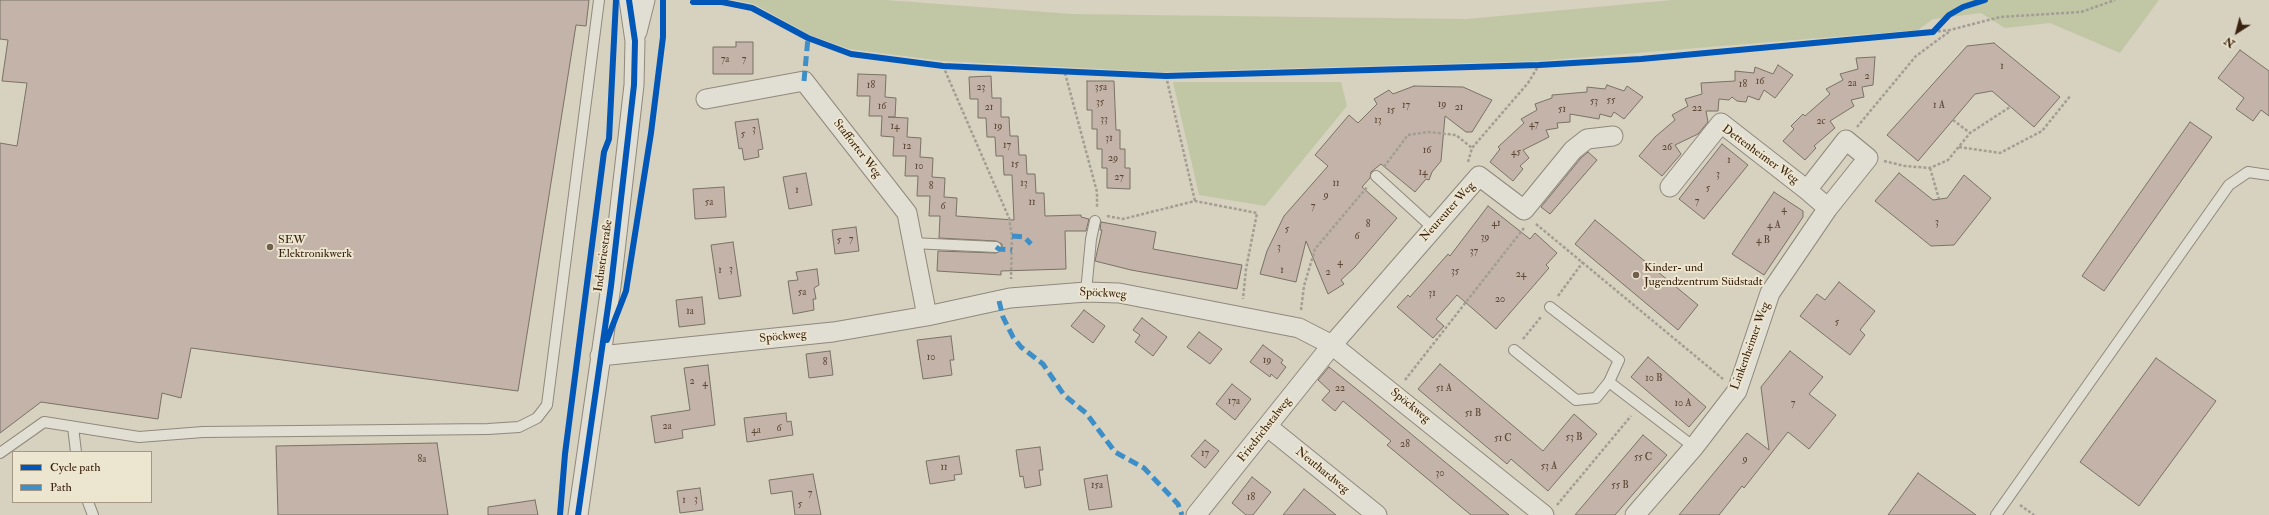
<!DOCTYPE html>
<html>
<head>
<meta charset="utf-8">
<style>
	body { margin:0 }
	#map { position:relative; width:2269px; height:515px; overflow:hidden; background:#d7d1bf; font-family:"IM FELL Double Pica",serif }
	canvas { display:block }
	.legend { position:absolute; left:12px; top:451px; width:140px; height:52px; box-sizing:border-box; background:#ece5cf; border:1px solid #a59782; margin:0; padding:5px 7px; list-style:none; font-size:12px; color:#3a220f }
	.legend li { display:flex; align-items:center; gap:8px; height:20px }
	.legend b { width:20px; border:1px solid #a59782 }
	.north { position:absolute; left:2217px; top:12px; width:40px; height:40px; -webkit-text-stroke:3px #ece5cf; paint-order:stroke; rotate:216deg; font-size:11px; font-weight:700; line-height:16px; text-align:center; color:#3a220f }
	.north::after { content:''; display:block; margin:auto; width:14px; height:18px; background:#3a220f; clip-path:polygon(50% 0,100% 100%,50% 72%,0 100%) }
</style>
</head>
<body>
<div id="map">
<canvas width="2269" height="515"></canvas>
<ul class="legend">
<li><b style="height:5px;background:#0057b8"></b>Cycle path</li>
<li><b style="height:5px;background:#3e8ec7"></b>Path</li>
</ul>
<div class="north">N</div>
</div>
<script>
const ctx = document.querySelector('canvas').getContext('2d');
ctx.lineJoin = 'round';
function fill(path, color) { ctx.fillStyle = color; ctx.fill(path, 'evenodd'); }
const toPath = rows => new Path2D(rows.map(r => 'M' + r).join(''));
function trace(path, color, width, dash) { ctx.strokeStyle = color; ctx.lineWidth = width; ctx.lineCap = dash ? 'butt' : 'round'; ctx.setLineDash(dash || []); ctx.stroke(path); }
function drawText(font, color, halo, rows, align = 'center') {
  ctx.font = font + ' "IM FELL Double Pica",serif'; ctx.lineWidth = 4; ctx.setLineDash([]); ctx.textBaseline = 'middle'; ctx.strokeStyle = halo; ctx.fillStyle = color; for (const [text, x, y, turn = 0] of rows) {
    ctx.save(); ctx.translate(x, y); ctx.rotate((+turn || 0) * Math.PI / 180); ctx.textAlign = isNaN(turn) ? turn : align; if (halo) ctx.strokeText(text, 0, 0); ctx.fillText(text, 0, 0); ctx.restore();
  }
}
const green = toPath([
	[735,0,886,0,1072,14,1467,19,1672,0,2159,0,2120,53,2050,23,2005,28,1981,13,1933,19,1918,30,1539,61,1162,72,942,61,849,49,810,35,754,4],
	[1173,82,1341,82,1347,106,1265,206,1199,195]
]);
const building = toPath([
	[0,0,589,0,586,26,576,25,518,391,191,348,181,398,162,393,158,419,41,402,0,433,0,143,17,146,27,83,2,81,8,40,0,39,0,0],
	[736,42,753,42,753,74,713,74,713,47,736,47,736,42],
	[1994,43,2060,97,2034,127,1992,91,1975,94,1918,161,1887,135,1967,46,1994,43],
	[2240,50,2269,71,2269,116,2261,110,2253,121,2236,109,2244,98,2218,78,2240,50],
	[1875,57,1873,85,1862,87,1864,97,1851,100,1854,106,1830,121,1835,128,1814,146,1816,148,1805,160,1783,141,1794,129,1791,126,1803,114,1805,116,1830,94,1826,89,1843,80,1840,74,1858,69,1856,58,1875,57],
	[1778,65,1793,75,1775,98,1764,90,1759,100,1748,96,1746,102,1737,101,1732,97,1729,100,1719,99,1718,111,1706,111,1708,122,1698,134,1675,145,1681,154,1662,176,1639,156,1655,137,1675,120,1672,115,1688,106,1685,99,1702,94,1701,83,1735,81,1735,71,1754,73,1755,67,1773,74,1778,65],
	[858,74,886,75,885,97,896,98,895,117,888,117,908,118,907,137,921,138,920,157,933,158,932,177,945,178,944,197,957,198,956,216,1014,220,1012,175,1004,175,1003,156,996,156,995,137,987,137,986,118,978,118,978,99,970,99,969,77,991,76,992,98,1001,98,1001,117,1009,117,1010,136,1018,136,1019,155,1026,155,1027,174,1035,174,1036,193,1044,193,1045,216,1081,215,1081,217,1089,219,1086,231,1065,231,1066,269,1001,271,1001,275,937,271,938,251,996,253,1002,250,1002,244,996,241,939,238,940,216,929,216,930,196,917,196,918,176,905,176,906,156,893,156,894,137,881,136,882,116,869,116,870,96,857,96,858,74],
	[1087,81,1114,81,1116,130,1120,130,1120,149,1125,149,1125,168,1130,168,1130,189,1107,188,1107,168,1102,168,1102,149,1097,149,1097,129,1092,129,1092,110,1087,110,1087,81],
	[1607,85,1624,91,1627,86,1643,97,1624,119,1614,112,1611,117,1600,114,1599,119,1570,114,1570,122,1557,123,1558,128,1546,130,1549,137,1523,150,1529,158,1520,166,1523,169,1513,181,1490,162,1500,149,1498,147,1524,123,1521,119,1537,110,1535,104,1552,98,1552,95,1587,92,1587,87,1605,89,1607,85],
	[1414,86,1463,87,1492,100,1472,132,1466,132,1445,116,1441,161,1432,172,1429,180,1426,179,1415,192,1381,164,1371,172,1370,178,1362,187,1397,218,1355,267,1341,280,1344,284,1328,294,1306,241,1296,282,1260,274,1267,251,1284,216,1328,166,1315,155,1349,115,1358,123,1377,104,1374,99,1389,90,1393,94,1414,86],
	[758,119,763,149,758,150,759,157,744,160,742,148,739,149,735,122,758,119],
	[2190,122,2212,137,2104,291,2082,276,2190,122],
	[1722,144,1748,165,1704,219,1679,199,1722,144],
	[1588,152,1597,160,1550,214,1541,207,1581,158,1588,152],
	[806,173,812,205,789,209,783,177,806,173],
	[1899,173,1933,200,1947,198,1964,175,1991,198,1954,245,1931,246,1875,201,1899,173],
	[724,187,726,217,695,219,693,189,724,187],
	[1774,192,1803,211,1803,217,1764,275,1732,254,1774,192],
	[1488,206,1530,239,1535,233,1557,253,1546,265,1549,268,1496,329,1457,295,1436,319,1444,326,1433,338,1397,307,1408,295,1410,297,1448,254,1450,256,1488,206],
	[1595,220,1698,305,1678,330,1575,244,1595,220],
	[1101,222,1156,232,1153,249,1242,265,1237,289,1131,270,1095,261,1102,230,1100,230,1101,222],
	[856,227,859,251,835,254,832,230,856,227],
	[733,242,741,296,719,299,711,245,733,242],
	[817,269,819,285,814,288,816,299,813,299,814,310,793,314,788,281,798,280,796,272,817,269],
	[1839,282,1875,311,1860,330,1865,335,1850,355,1800,316,1817,294,1825,300,1839,282],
	[702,297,705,324,679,327,676,300,702,297],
	[1084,310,1105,326,1093,343,1071,326,1084,310],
	[1142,318,1167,337,1153,356,1135,342,1140,335,1133,330,1142,318],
	[1199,332,1222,349,1210,364,1187,347,1199,332],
	[951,336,954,360,950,360,952,375,923,379,917,340,951,336],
	[1263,345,1283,360,1281,363,1286,367,1277,379,1271,374,1270,377,1250,362,1263,345],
	[830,351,833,375,809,378,806,354,830,351],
	[1790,351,1823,377,1809,394,1836,415,1809,449,1788,432,1744,488,1742,486,1719,515,1679,515,1747,433,1769,450,1761,387,1790,351],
	[1648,357,1706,407,1689,427,1631,377,1648,357],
	[2156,358,2216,401,2139,506,2080,462,2156,358],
	[1440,364,1543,451,1574,414,1597,434,1548,491,1511,459,1507,464,1418,389,1440,364],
	[708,365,715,425,682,430,683,438,655,443,651,416,690,410,684,368,708,365],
	[1329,367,1369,399,1509,515,1471,515,1387,445,1391,441,1343,401,1335,411,1322,400,1330,391,1318,380,1329,367],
	[1232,384,1251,399,1235,420,1216,404,1232,384],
	[786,413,787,422,791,421,793,435,747,442,744,418,786,413],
	[1643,435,1667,455,1615,515,1575,515,1643,435],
	[1205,440,1219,451,1205,468,1191,456,1205,440],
	[437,443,448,515,278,515,276,446,437,443],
	[1040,447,1043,470,1039,470,1041,485,1025,488,1023,476,1020,477,1016,450,1040,447],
	[959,456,962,474,954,475,955,480,930,484,926,461,959,456],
	[1918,473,1976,515,1888,515,1918,473],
	[813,474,821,515,795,515,792,491,771,494,769,480,813,474],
	[1107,475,1112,507,1089,510,1084,479,1107,475],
	[1252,477,1271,492,1253,515,1246,515,1232,503,1252,477],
	[700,488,703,510,680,513,677,491,700,488],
	[1304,489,1336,515,1283,515,1304,489],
	[535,500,538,515,488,515,488,507,535,500]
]);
const path = toPath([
	[1933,32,1950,30,2000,17,2081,12,2115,0],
	[943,66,1009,218,1012,236,1011,279],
	[1065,73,1097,192,1097,208],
	[1166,76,1195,201],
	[1953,120,1970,133],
	[1857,127,1916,56,1950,31],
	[1959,147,2000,153,2042,131,2071,95],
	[1884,161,1905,166,1930,168,1948,160,1970,133,2010,107],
	[1468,162,1472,148,1528,83,1539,65],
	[1384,167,1408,135,1428,132,1456,135,1472,148],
	[1930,168,1939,199],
	[1107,216,1123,219,1195,201,1257,213,1246,269,1243,299],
	[1536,224,1723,379],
	[1558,296,1583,262],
	[1301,310,1304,286,1315,249,1368,186],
	[1523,339,1541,317],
	[1405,380,1524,228],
	[1557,505,1631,416],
	[2020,505,2034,515]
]);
const lane = toPath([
	[1376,176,1433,228],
	[912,243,996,247],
	[1086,292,1091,239,1095,221],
	[1550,307,1619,360,1609,382,1694,447],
	[1514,350,1576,400,1596,398,1609,382],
	[73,427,76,452],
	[0,453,44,422,139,437,203,432,488,429,519,427,537,418,547,405,599,0],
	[88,502,93,515],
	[1996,515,2229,185,2248,172,2269,175]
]);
const street = toPath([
	[637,32,645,0],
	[706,99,804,81,907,213,927,316],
	[1670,187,1721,123,1807,190],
	[600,356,833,332,927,316,1010,298,1086,292,1119,293,1299,328,1332,345,1544,515],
	[1268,427,1377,515],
	[578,515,611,286,634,85,635,41,629,0],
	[1196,515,1332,345,1479,176,1524,210,1573,150,1587,139,1613,136],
	[1635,515,1694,447,1737,391,1770,293,1828,208,1868,158,1846,140,1807,190,1828,208]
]);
const quiet = toPath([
	[804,81,808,38],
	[1012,236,1024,237,1031,244],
	[996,247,999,249,1012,250],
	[999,301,1003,317,1013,337,1021,347,1043,364,1064,395,1086,413,1115,452,1144,468,1178,504,1182,515]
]);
const cycleway = toPath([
	[694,0,693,2,722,2,752,8,808,38,851,54,943,66,1166,76,1539,65,1641,59,1933,32,1949,15,1963,7,1985,0],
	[607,340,626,291,651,133,663,37,663,0],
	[560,515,565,454,604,152,609,139,616,0],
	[578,515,611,286,634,85,635,41,629,0]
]);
const markers = [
	[270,247,4,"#715f4d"],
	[1636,275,4,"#715f4d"]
];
const numberNames = [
	["7a",725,60],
	["7",744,60],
	["1",2002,67],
	["2",1867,77],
	["16",1760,82],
	["2a",1852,84],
	["18",1743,85],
	["18",871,86],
	["23",981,88],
	["35a",1101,88],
	["55",1611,101],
	["53",1594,102],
	["35",1100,103],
	["19",1442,105],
	["17",1406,106],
	["1 A",1939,106],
	["16",882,107],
	["21",989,108],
	["21",1459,108],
	["22",1697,109],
	["51",1562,110],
	["15",1391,111],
	["33",1104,120],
	["13",1378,121],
	["2c",1821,122],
	["47",1534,125],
	["14",895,127],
	["19",998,127],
	["3",754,130],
	["5",743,135],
	["31",1109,139],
	["17",1007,146],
	["12",907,147],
	["26",1667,148],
	["16",1427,151],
	["45",1516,153],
	["29",1113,159],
	["1",1729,161],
	["15",1015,165],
	["10",919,167],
	["14",1423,173],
	["3",1718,175],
	["27",1119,178],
	["13",1024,184],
	["11",1336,184],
	["8",931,187],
	["5",1708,189],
	["1",797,191],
	["9",1326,196],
	["7",1697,202],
	["5a",709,203],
	["11",1032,203],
	["6",943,207],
	["7",1313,207],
	["4",1784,210],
	["3",1937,223],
	["41",1496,224],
	["8",1368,225],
	["4 A",1774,226],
	["5",1287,230],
	["6",1357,237],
	["39",1485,238],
	["7",851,240],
	["5",839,241],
	["4 B",1763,241],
	["3",1279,248],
	["37",1474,252],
	["4",1340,263],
	["3",731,270],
	["1",720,271],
	["1",1282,271],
	["35",1455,272],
	["2",1328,273],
	["24",1521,275],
	["5a",802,293],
	["31",1432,294],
	["20",1500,300],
	["1a",690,312],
	["5",1837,323],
	["10",931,358],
	["19",1267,361],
	["8",825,363],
	["10 B",1654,379],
	["2",692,382],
	["4",705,384],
	["22",1340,389],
	["51 A",1444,389],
	["17a",1234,402],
	["10 A",1683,404],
	["7",1793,404],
	["51 B",1473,414],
	["2a",667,427],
	["6",779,429],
	["4a",756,431],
	["53 B",1574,438],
	["51 C",1503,439],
	["28",1405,445],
	["17",1205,454],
	["55 C",1643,458],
	["8a",422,460],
	["9",1745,460],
	["53 A",1549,467],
	["11",944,468],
	["30",1440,474],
	["15a",1097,486],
	["55 B",1620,486],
	["7",810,494],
	["18",1251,498],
	["3",696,500],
	["1",684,501],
	["5",800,505]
];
const streetNames = [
	["Stafforter Weg",857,149,52],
	["Dettenheimer Weg",1760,155,36],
	["Neureuter Weg",1448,212,-48],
	["Industriestraße",604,256,-82],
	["Spöckweg",1103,294,3],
	["Spöckweg",783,337,-6],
	["Linkenheimer Weg",1751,346,-70],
	["Spöckweg",1410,406,39],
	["Friedrichstalweg",1265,430,-52],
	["Neuthardweg",1322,471,39]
];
const poiNames = [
	["SEW",278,240],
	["Elektronikwerk",278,254],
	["Kinder- und",1644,268],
	["Jugendzentrum Südstadt",1644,282]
];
fill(green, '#c1c7a5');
fill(building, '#c3b3a8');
trace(building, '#797266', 1);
trace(lane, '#90897c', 12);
trace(street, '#90897c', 21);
trace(path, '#a39e94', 2.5, [3, 2]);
trace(lane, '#e1ded4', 10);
trace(street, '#e1ded4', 19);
trace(quiet, '#3e8ec7', 5, [10, 5]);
trace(cycleway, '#0057b8', 6);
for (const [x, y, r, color] of markers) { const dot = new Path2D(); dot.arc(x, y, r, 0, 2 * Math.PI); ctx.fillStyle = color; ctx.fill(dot); trace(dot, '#ece5cf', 1.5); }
drawText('10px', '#5c4635', null, numberNames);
drawText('12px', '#3a220f', '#ece5cf', streetNames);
drawText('12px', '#3a220f', '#ece5cf', poiNames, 'left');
</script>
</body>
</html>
